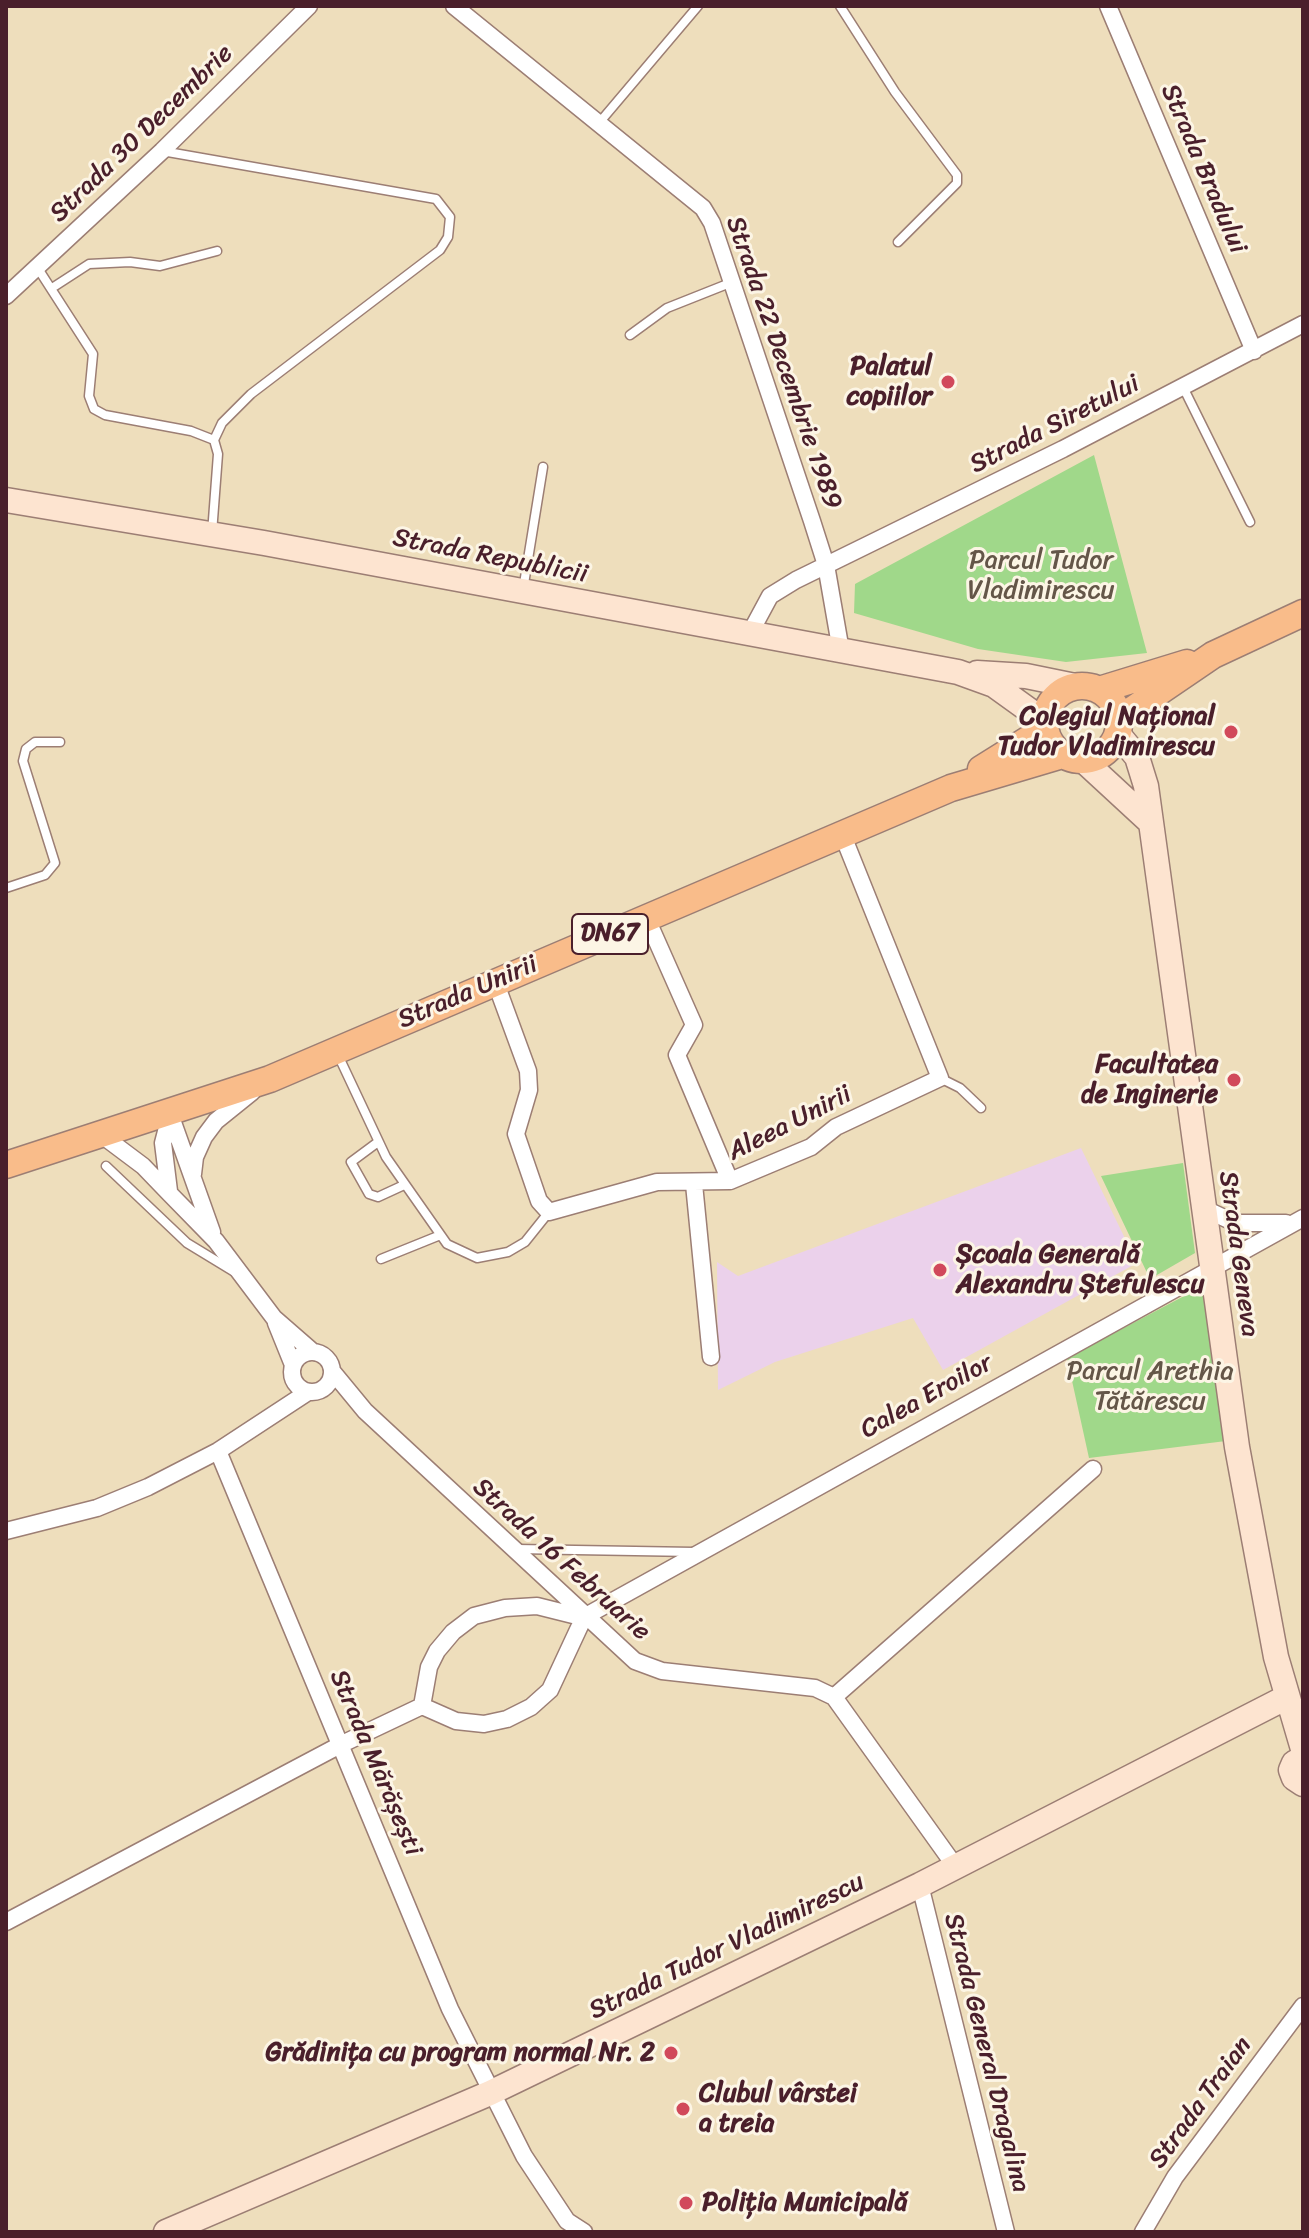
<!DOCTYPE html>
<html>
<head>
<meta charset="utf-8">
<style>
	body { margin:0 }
	#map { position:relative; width:1309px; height:2238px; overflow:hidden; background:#eedebc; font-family:Sriracha,sans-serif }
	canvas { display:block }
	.frame { position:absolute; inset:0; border:8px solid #4a1f2b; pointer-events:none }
</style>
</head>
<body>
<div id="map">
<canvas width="1309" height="2238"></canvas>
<div class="frame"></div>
</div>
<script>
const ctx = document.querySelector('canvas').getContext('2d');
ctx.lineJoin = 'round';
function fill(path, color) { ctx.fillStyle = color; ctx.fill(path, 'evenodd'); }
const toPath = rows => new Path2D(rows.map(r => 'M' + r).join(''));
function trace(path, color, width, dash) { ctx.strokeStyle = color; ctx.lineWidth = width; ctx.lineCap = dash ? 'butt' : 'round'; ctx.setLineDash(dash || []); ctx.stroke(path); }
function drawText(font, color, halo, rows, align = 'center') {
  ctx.font = font + ' Sriracha,sans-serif'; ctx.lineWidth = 6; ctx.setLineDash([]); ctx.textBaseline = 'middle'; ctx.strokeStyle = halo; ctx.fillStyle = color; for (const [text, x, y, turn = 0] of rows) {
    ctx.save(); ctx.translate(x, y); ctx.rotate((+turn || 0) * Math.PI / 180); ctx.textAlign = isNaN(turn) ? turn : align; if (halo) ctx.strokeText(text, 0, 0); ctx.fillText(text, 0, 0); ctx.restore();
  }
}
const built = toPath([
	[1081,1148,1137,1263,943,1370,913,1318,775,1362,718,1390,717,1262,738,1276]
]);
const green = toPath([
	[1094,455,1147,653,1066,662,978,649,854,613,855,584],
	[1183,1163,1195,1253,1150,1279,1101,1176],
	[1203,1286,1226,1441,1089,1458,1067,1358]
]);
const lane = toPath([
	[840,6,895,92,957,175,957,183,898,242],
	[599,123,698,6],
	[162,151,436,199,450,217,448,237,440,250,251,394,222,423,214,440],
	[37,267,93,354,89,396,94,409,105,415,191,431,214,440,218,454,212,533],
	[52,288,89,264,130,262,160,266,217,251],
	[630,335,667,308,730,283],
	[1183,387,1250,522],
	[523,590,543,467],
	[6,888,45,875,55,863,23,761,26,749,35,742,60,742],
	[338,1055,386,1157,447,1244,477,1258,508,1252,525,1242,549,1212],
	[940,1078,960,1088,981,1108],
	[378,1142,351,1162,369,1194,378,1197,404,1185],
	[106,1166,187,1243,233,1271],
	[381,1259,438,1236],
	[516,1549,694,1552]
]);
const street = toPath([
	[454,6,703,208,712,223,812,521,826,565,841,651],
	[1108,6,1254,351],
	[6,296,162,151,309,6],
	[749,635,770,596,796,580,1063,449,1303,324],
	[647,919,694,1025,677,1055,730,1181],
	[495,981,528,1071,529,1090,516,1134,539,1201,549,1212,657,1182,730,1181,811,1147,836,1127,940,1078,843,836],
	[170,1114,212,1232],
	[103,1136,143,1166,169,1193,216,1241,274,1318,313,1352],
	[193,1174,195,1157,204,1137,216,1121,252,1092],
	[694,1184,711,1357],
	[169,1191,163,1143,170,1116],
	[1203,1208,1235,1223,1286,1223],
	[276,1323,293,1365],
	'292 1372a20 20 0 1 1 40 0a20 20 0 1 1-40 0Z',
	[332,1371,365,1411,635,1661,662,1671,815,1688,834,1697,955,1866],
	[218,1451,450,2009,524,2156,567,2221,584,2232],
	[6,1531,97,1508,148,1487,218,1451,308,1392],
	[834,1697,1093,1469],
	[422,1706,456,1721,484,1724,507,1719,531,1707,550,1690,584,1617,1303,1218],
	[422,1706,429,1667,437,1651,453,1632,474,1616,505,1608,537,1606,581,1617],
	[920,1885,1006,2232],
	[6,1922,342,1744,422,1706],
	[1143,2232,1175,2177,1303,2006]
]);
const secondary = toPath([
	[6,500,264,543,958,672,994,685,1044,721],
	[977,673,1026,676,1075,686],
	[1118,734,1137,757,1146,786,1237,1447,1276,1657,1303,1749],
	[1084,761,1149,821],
	[1303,1758,1294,1763,1291,1770,1294,1778,1303,1784],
	[166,2232,490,2093,920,1885,1285,1698]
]);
const primary = toPath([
	'1045 723a37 37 0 1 1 74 0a37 37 0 1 1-74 0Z',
	[1099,690,1187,663],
	[1119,719,1213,655,1303,613],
	[981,769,1045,729],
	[6,1165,270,1079,951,788,1062,755]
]);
const markers = [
	[948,382,8,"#d1495b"],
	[1231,732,8,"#d1495b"],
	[1234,1080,8,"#d1495b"],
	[940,1270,8,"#d1495b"],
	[671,2053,8,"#d1495b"],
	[683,2109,8,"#d1495b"],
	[686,2203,8,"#d1495b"]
];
const shields = [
	[610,934,76]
];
const shieldNames = [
	["DN67",610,934]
];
const streetNames = [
	["Strada 30 Decembrie",142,134,-44],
	["Strada Bradului",1203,169,67],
	["Strada 22 Decembrie 1989",783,363,71],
	["Strada Siretului",1055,425,-27],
	["Strada Republicii",490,557,11],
	["Strada Unirii",468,993,-23],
	["Aleea Unirii",790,1124,-27],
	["Strada Geneva",1238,1254,82],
	["Calea Eroilor",927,1397,-29],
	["Strada 16 Februarie",561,1560,42],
	["Strada Mărășești",375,1763,67],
	["Strada Tudor Vladimirescu",727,1947,-26],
	["Strada General Dragalina",986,2053,76],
	["Strada Traian",1201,2103,-54]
];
const poiNames = [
	["Palatul",932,367],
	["copiilor",932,397],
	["Colegiul Național",1215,717],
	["Tudor Vladimirescu",1215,747],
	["Facultatea",1218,1065],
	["de Inginerie",1218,1095],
	["Școala Generală",956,1255,"left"],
	["Alexandru Ștefulescu",956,1285,"left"],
	["Grădinița cu program normal Nr. 2",655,2053],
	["Clubul vârstei",699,2094,"left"],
	["a treia",699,2124,"left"],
	["Poliția Municipală",702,2203,"left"]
];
const parkNames = [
	["Parcul Tudor",1041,561],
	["Vladimirescu",1041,591],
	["Parcul Arethia",1150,1372],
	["Tătărescu",1150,1402]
];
fill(built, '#ebd1eb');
fill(green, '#a0d88a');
trace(lane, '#9c7e74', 11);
trace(street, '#9c7e74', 19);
trace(secondary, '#9c7e74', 27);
trace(primary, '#9c7e74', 29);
trace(lane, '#fff', 8);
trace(street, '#fff', 16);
trace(secondary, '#fde4d0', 24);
trace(primary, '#f9bc8a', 26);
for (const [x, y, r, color] of markers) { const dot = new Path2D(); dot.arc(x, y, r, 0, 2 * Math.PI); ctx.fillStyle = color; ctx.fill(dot); trace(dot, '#fcf5e5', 3); }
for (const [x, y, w] of shields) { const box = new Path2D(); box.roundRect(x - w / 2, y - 20, w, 40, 6); ctx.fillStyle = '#fcf5e5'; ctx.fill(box); trace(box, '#4a1f2b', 2); }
drawText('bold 24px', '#4a1f2b', null, shieldNames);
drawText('26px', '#4a1f2b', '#fcf5e5', streetNames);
drawText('bold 26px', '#4a1f2b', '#fcf5e5', poiNames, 'right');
drawText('26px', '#645648', '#fcf5e5', parkNames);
</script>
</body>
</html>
